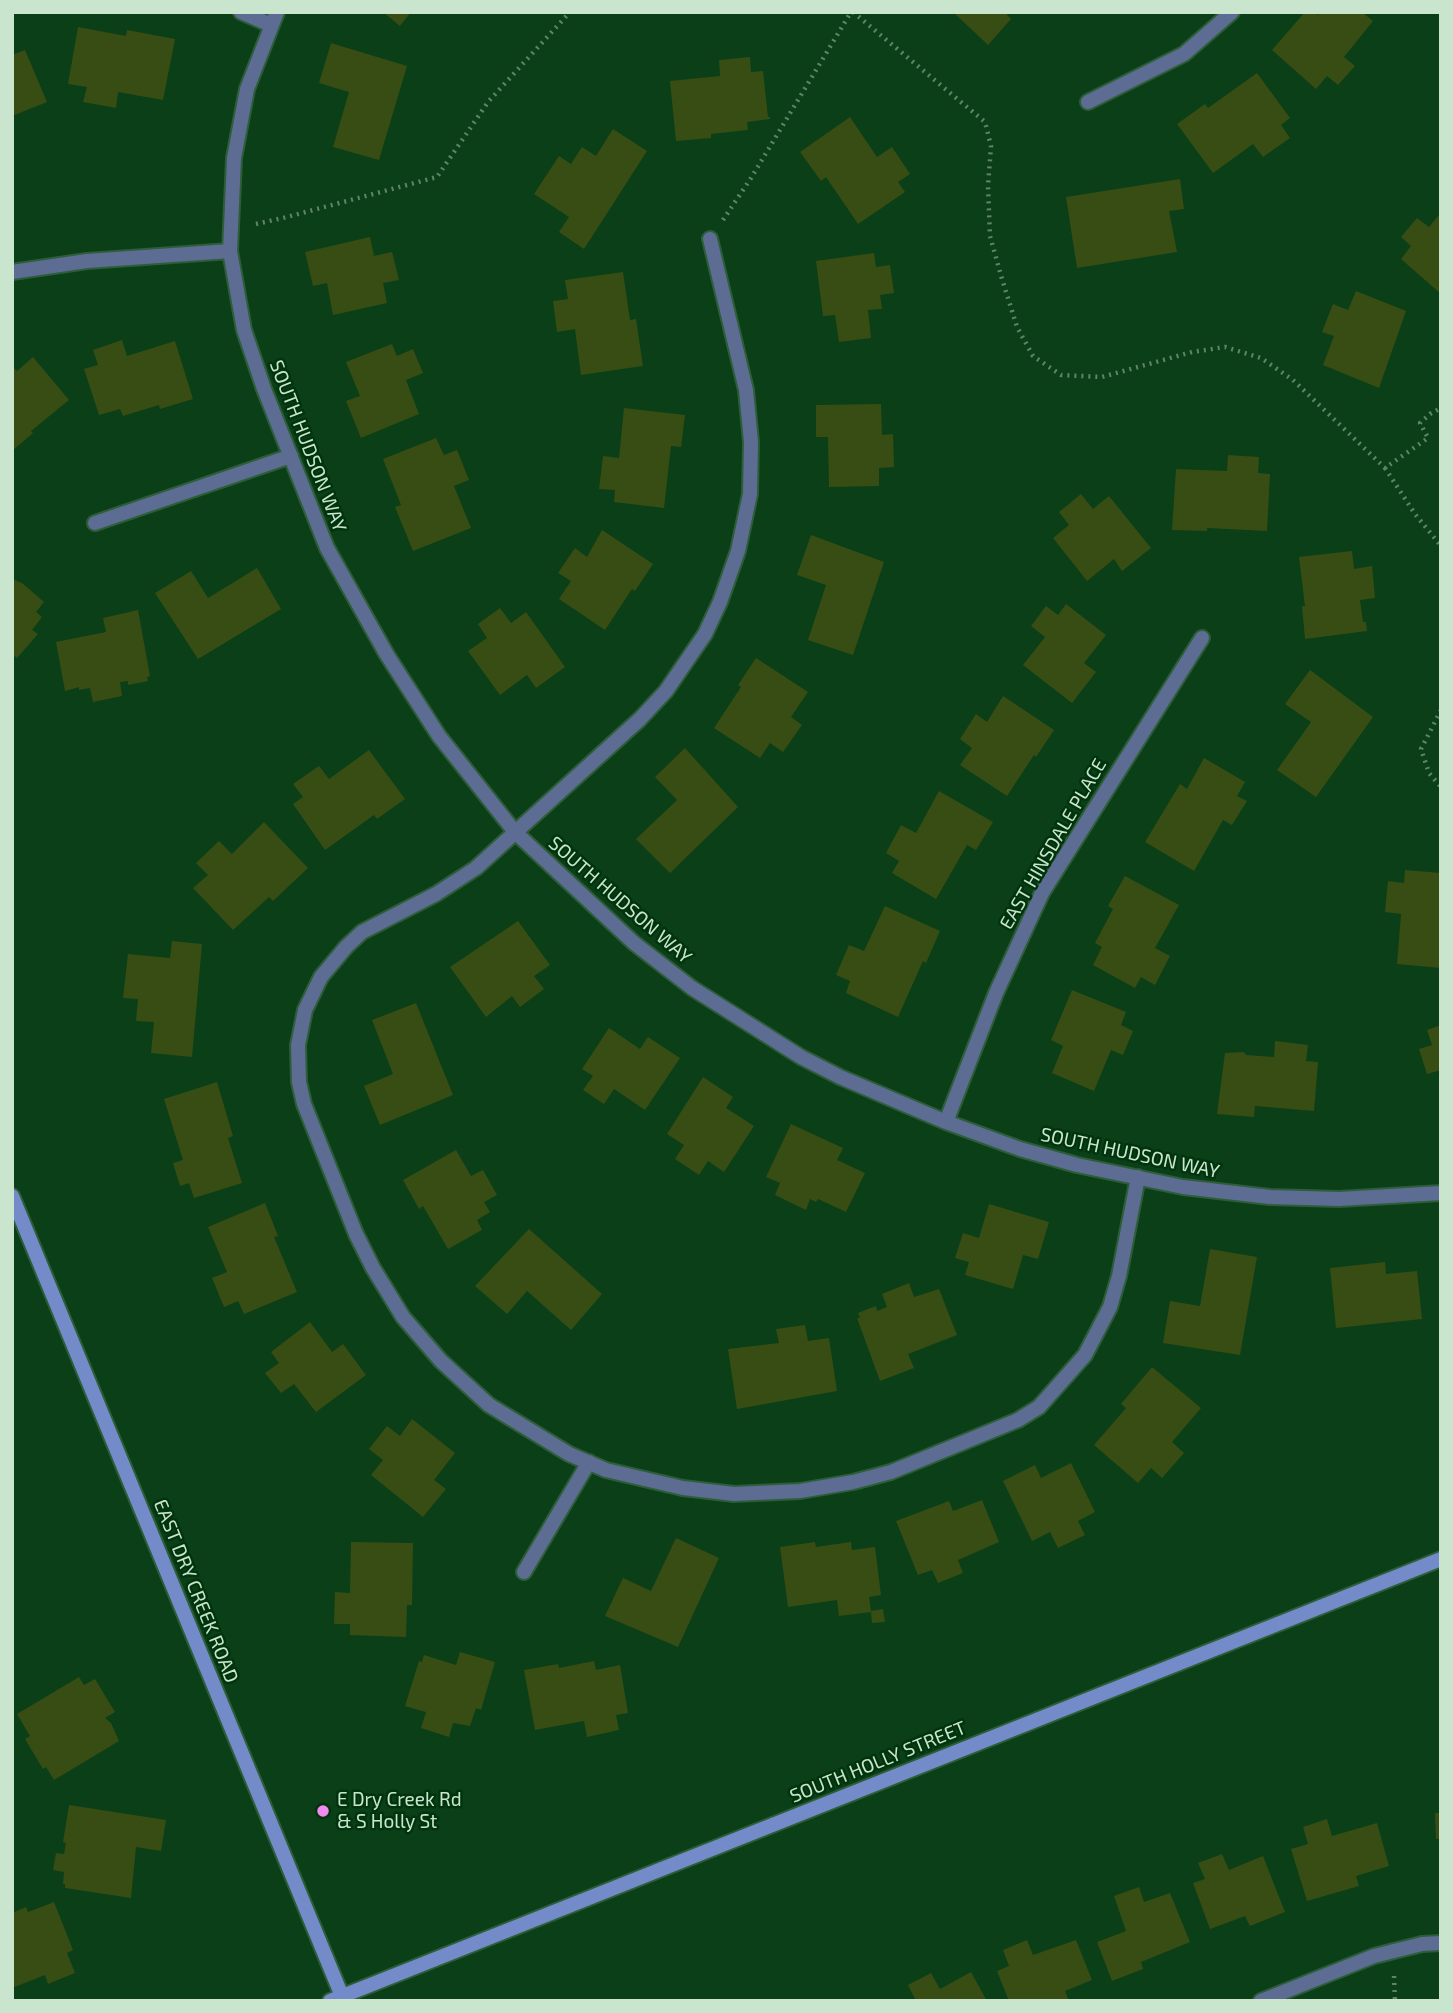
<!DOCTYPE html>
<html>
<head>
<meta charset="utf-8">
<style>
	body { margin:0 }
	#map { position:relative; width:1453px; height:2013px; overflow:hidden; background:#0a3f18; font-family:"Exo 2",sans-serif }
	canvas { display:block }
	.frame { position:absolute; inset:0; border:14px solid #cae5cd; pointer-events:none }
</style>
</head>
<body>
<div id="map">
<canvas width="1453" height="2013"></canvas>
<div class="frame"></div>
</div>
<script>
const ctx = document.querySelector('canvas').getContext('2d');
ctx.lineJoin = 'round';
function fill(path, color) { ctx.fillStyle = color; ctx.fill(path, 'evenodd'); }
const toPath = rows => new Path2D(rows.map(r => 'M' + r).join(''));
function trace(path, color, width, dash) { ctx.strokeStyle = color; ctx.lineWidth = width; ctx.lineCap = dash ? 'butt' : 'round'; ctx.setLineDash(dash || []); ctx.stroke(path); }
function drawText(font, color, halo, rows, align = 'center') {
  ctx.font = font + ' "Exo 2",sans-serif'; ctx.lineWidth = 5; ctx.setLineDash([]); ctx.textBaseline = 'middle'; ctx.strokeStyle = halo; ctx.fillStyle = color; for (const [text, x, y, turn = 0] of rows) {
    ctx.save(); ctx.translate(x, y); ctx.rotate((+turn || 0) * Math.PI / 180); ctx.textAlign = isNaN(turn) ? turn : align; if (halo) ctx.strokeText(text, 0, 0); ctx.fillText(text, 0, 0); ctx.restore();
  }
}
const building = toPath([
	[383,12,411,12,400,26],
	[953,12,1010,12,1007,15,1011,19,988,45],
	[1305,12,1314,12,1318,15,1320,12,1362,12,1373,21,1344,57,1355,66,1338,85,1327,76,1316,89,1272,50],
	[78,27,126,36,127,30,175,39,163,100,118,92,116,108,83,102,87,87,68,84],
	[331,43,407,66,379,160,333,147,349,92,319,83],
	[25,50,47,102,12,116,12,55],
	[750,57,751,72,763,71,768,117,770,117,770,119,747,122,748,130,711,134,711,138,676,141,670,81,720,76,719,60],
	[1257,73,1290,118,1281,125,1290,138,1263,157,1253,144,1213,173,1177,124,1205,104,1208,108],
	[850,117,877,157,892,147,910,174,898,182,905,192,858,224,826,177,821,181,800,152],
	[613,129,647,151,584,249,559,232,569,217,534,194,559,156,571,164,582,147,596,156],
	[1180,179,1184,209,1169,211,1177,252,1077,268,1066,197],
	[1438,216,1441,216,1441,294,1401,259,1411,246,1401,237,1417,218,1429,227],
	[370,237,374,256,392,252,399,280,383,283,387,303,333,315,327,283,313,286,305,252],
	[874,253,876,267,890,265,894,293,880,295,882,309,868,310,871,338,839,342,835,315,823,316,816,261],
	[623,272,630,320,636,319,643,366,581,375,575,329,557,332,553,301,568,299,565,280],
	[1356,291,1406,311,1379,388,1323,365,1334,336,1322,332,1333,304,1348,310],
	[122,340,127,356,175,341,193,399,160,409,159,405,123,416,120,409,99,415,84,369,98,365,93,350],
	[392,344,397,356,413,349,423,373,406,380,419,414,361,438,346,401,360,396,346,362],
	[33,357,69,400,31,431,33,433,12,451,12,366,17,371],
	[881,404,882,435,893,434,894,467,879,468,879,486,829,487,828,437,816,437,816,405],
	[624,408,685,415,681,447,671,446,664,508,614,502,615,490,599,489,603,456,619,458],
	[436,438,444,455,457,450,469,480,454,486,471,528,413,551,395,507,401,505,383,459],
	[1228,455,1259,457,1258,473,1270,474,1267,531,1207,528,1207,531,1172,530,1176,469,1227,471],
	[1081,494,1093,509,1109,496,1151,548,1122,571,1114,559,1087,581,1053,538,1069,525,1059,512],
	[602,530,653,564,635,591,632,589,605,630,559,599,571,581,558,573,575,548,587,557],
	[811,535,884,562,853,655,808,640,826,585,797,575],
	[1352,551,1354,569,1372,566,1375,598,1360,600,1363,622,1366,622,1367,631,1305,639,1302,606,1305,606,1299,557],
	[257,568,281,609,198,659,155,593,191,571,208,598],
	[12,579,22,583,44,602,36,612,42,617,32,630,38,634,17,658,12,654],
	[1066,604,1106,635,1084,663,1096,672,1072,703,1023,665,1045,637,1031,626,1046,606,1058,615],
	[500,608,511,623,526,612,565,667,536,688,527,675,500,695,468,651,487,638,478,624],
	[138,610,150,676,147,677,148,681,128,685,128,681,120,682,122,696,93,702,90,688,79,690,79,687,65,691,56,642,106,632,103,618],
	[756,658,808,692,791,717,802,725,783,752,770,743,760,758,714,728,741,687,738,685],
	[1310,670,1373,717,1316,797,1277,770,1311,722,1285,704],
	[1003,696,1054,730,1036,757,1034,755,1007,796,960,765,972,748,960,739,976,714,987,722],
	[685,748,738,807,670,873,636,839,677,800,655,777],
	[369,750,405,799,377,819,374,815,325,850,293,804,303,797,293,784,319,766,329,779],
	[1204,758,1245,782,1237,796,1247,801,1232,825,1223,820,1194,871,1145,842,1180,784,1187,789],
	[939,791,993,822,976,850,967,845,936,899,892,873,899,861,886,853,901,825,916,833],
	[264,822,308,868,273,901,269,897,233,930,193,888,208,875,196,863,219,841,232,854],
	[1405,870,1441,873,1441,968,1397,964,1401,914,1385,912,1388,881,1404,883],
	[1125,876,1179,905,1155,948,1170,956,1155,985,1141,977,1135,988,1093,965,1102,947,1095,943,1113,909,1108,906],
	[885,906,940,931,926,963,923,961,898,1017,846,993,850,981,836,975,849,945,864,951],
	[518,921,550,965,534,976,544,989,520,1007,512,996,486,1017,450,967],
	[172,941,202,944,192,1057,151,1053,154,1022,136,1021,138,999,123,998,128,954,170,958],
	[1072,990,1126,1012,1121,1025,1133,1031,1123,1055,1111,1050,1094,1091,1052,1073,1063,1046,1051,1040],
	[416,1003,453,1095,380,1125,364,1086,393,1074,372,1020],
	[1441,1025,1441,1070,1427,1074,1419,1049,1432,1045,1427,1030],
	[609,1028,640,1049,648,1037,680,1058,645,1110,614,1089,604,1104,583,1090,593,1076,582,1069],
	[1275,1041,1308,1045,1306,1061,1318,1062,1314,1111,1255,1106,1254,1117,1217,1114,1225,1053,1244,1052,1246,1055,1274,1057],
	[703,1077,733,1097,726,1108,754,1126,724,1172,708,1161,699,1175,675,1159,684,1145,667,1134],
	[217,1082,233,1136,228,1138,242,1183,194,1198,189,1183,180,1186,173,1163,183,1160,164,1099],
	[791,1124,843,1148,837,1160,865,1173,846,1212,818,1199,816,1202,810,1199,806,1210,775,1195,780,1183,766,1177],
	[456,1150,471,1176,483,1170,497,1195,484,1202,490,1212,477,1220,482,1230,448,1249,423,1206,419,1209,403,1180],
	[265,1203,278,1236,274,1237,297,1292,244,1314,238,1301,224,1307,212,1278,227,1272,208,1227],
	[989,1204,1049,1222,1038,1259,1023,1255,1013,1289,965,1275,969,1262,955,1258,963,1233,979,1238],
	[529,1229,602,1294,571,1330,527,1291,507,1314,475,1286],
	[1210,1249,1257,1257,1240,1355,1163,1343,1170,1301,1200,1306],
	[1385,1262,1386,1274,1417,1271,1422,1319,1336,1328,1330,1268],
	[909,1283,914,1297,939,1289,957,1335,908,1354,914,1368,880,1381,857,1318,860,1318,858,1313,876,1306,877,1311,887,1307,882,1294],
	[310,1322,332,1352,343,1344,366,1375,316,1412,294,1384,281,1393,265,1373,279,1363,271,1352],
	[805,1325,808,1341,829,1338,837,1391,737,1409,728,1349,779,1343,776,1329],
	[1152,1367,1201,1408,1172,1442,1184,1453,1162,1478,1151,1468,1138,1483,1094,1445,1126,1408,1121,1404],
	[412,1419,455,1453,434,1480,446,1489,423,1517,371,1475,383,1460,369,1449,387,1426,400,1436],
	[1071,1463,1095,1512,1078,1521,1085,1535,1058,1548,1050,1532,1032,1541,1003,1481,1035,1465,1041,1478],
	[982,1500,999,1542,958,1560,963,1573,938,1583,932,1570,918,1575,896,1521,949,1501,953,1511],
	[676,1538,719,1558,678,1647,605,1616,623,1578,651,1591],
	[351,1542,413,1543,412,1605,407,1605,406,1637,350,1635,350,1624,334,1624,335,1592,350,1593],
	[815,1542,816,1547,851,1542,852,1550,875,1547,881,1595,869,1597,871,1611,883,1609,885,1622,872,1623,871,1612,839,1616,837,1600,788,1607,780,1547],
	[460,1652,495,1662,481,1710,476,1708,470,1726,453,1723,449,1737,421,1728,426,1712,405,1706,419,1661,422,1662,424,1655,456,1665],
	[594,1661,596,1670,620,1665,628,1713,616,1715,619,1730,587,1737,584,1721,535,1730,524,1670,558,1664,559,1668],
	[79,1677,84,1685,95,1679,115,1712,105,1718,111,1723,119,1741,54,1780,46,1767,43,1769,25,1739,30,1736,17,1714],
	[69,1805,166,1820,161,1851,136,1847,131,1898,65,1888,65,1884,63,1884,64,1872,53,1870,56,1853,64,1854,66,1843,63,1842],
	[1435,1813,1441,1813,1441,1839,1436,1839],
	[1327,1819,1332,1836,1377,1823,1389,1866,1356,1876,1359,1886,1307,1901,1291,1849,1308,1844,1303,1827],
	[1222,1854,1229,1870,1263,1856,1285,1912,1250,1926,1245,1916,1210,1929,1193,1883,1205,1879,1198,1863],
	[1139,1887,1144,1902,1170,1893,1190,1942,1141,1962,1143,1969,1112,1981,1097,1942,1126,1931,1114,1896],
	[54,1902,73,1950,67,1953,75,1973,48,1984,45,1975,12,1988,12,1913,26,1907,28,1912],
	[1027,1940,1033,1955,1076,1940,1092,1980,1065,1991,1069,2001,1009,2001,997,1971,1009,1966,1003,1950],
	[971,1972,987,2001,916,2001,908,1985,931,1973,940,1989]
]);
const path = toPath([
	[853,12,985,122,991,146,988,186,990,236,1002,279,1017,327,1033,356,1061,375,1102,377,1192,352,1225,347,1261,358,1293,380,1385,468,1428,438,1420,423,1430,414,1441,408],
	[723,220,751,178,851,12],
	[256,224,287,217,437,177,488,102,570,12],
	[1385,468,1415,514,1441,546],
	[1441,710,1421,749,1429,773,1441,787],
	[1394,1976,1395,2001]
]);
const minor = toPath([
	[241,12,271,25],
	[277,12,247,89,234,158,230,251,244,330,264,389,327,548,387,655,439,736,515,832,634,943,692,988,801,1057,840,1077,946,1122,1020,1149,1077,1165,1183,1187,1270,1197,1339,1199,1441,1193],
	[1088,102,1184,54,1232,12],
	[710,239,746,390,751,442,750,494,738,551,720,602,705,634,666,691,640,719,476,868,436,894,362,932,346,947,321,977,305,1010,298,1045,299,1082,304,1104,356,1234,373,1268,403,1317,441,1361,489,1405,569,1454,606,1470,683,1488,734,1494,800,1491,853,1482,891,1472,1018,1420,1039,1407,1085,1355,1110,1307,1119,1276,1138,1177],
	[12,272,87,261,230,251],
	[95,523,291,456],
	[946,1122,996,993,1042,893,1202,638],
	[524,1572,589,1462],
	[1261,2001,1374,1956,1422,1944,1441,1943]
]);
const secondary = toPath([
	[12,1196,344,2001],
	[330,2001,1441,1559]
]);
const markers = [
	[323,1811,7,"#f38af1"]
];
const streetNames = [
	["SOUTH HUDSON WAY",308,446,69],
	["EAST HINSDALE PLACE",1053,844,-60],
	["SOUTH HUDSON WAY",620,900,41],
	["SOUTH HUDSON WAY",1130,1153,12],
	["EAST DRY CREEK ROAD",196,1591,68],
	["SOUTH HOLLY STREET",878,1762,-22]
];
const poiNames = [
	["E Dry Creek Rd",337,1800],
	["& S Holly St",337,1822]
];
fill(building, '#384d14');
trace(minor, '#2d5d39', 18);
trace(secondary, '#2d5d39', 18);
trace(path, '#5d8666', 4.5, [2, 5]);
trace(minor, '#5d6c93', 14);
trace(secondary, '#738bc9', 14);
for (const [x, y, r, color] of markers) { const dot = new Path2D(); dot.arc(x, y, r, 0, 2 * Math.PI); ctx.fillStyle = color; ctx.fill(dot); trace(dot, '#00340d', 2.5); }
drawText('19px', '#cae5cd', '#00340d', streetNames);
drawText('19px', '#cae5cd', '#00340d', poiNames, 'left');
</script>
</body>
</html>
